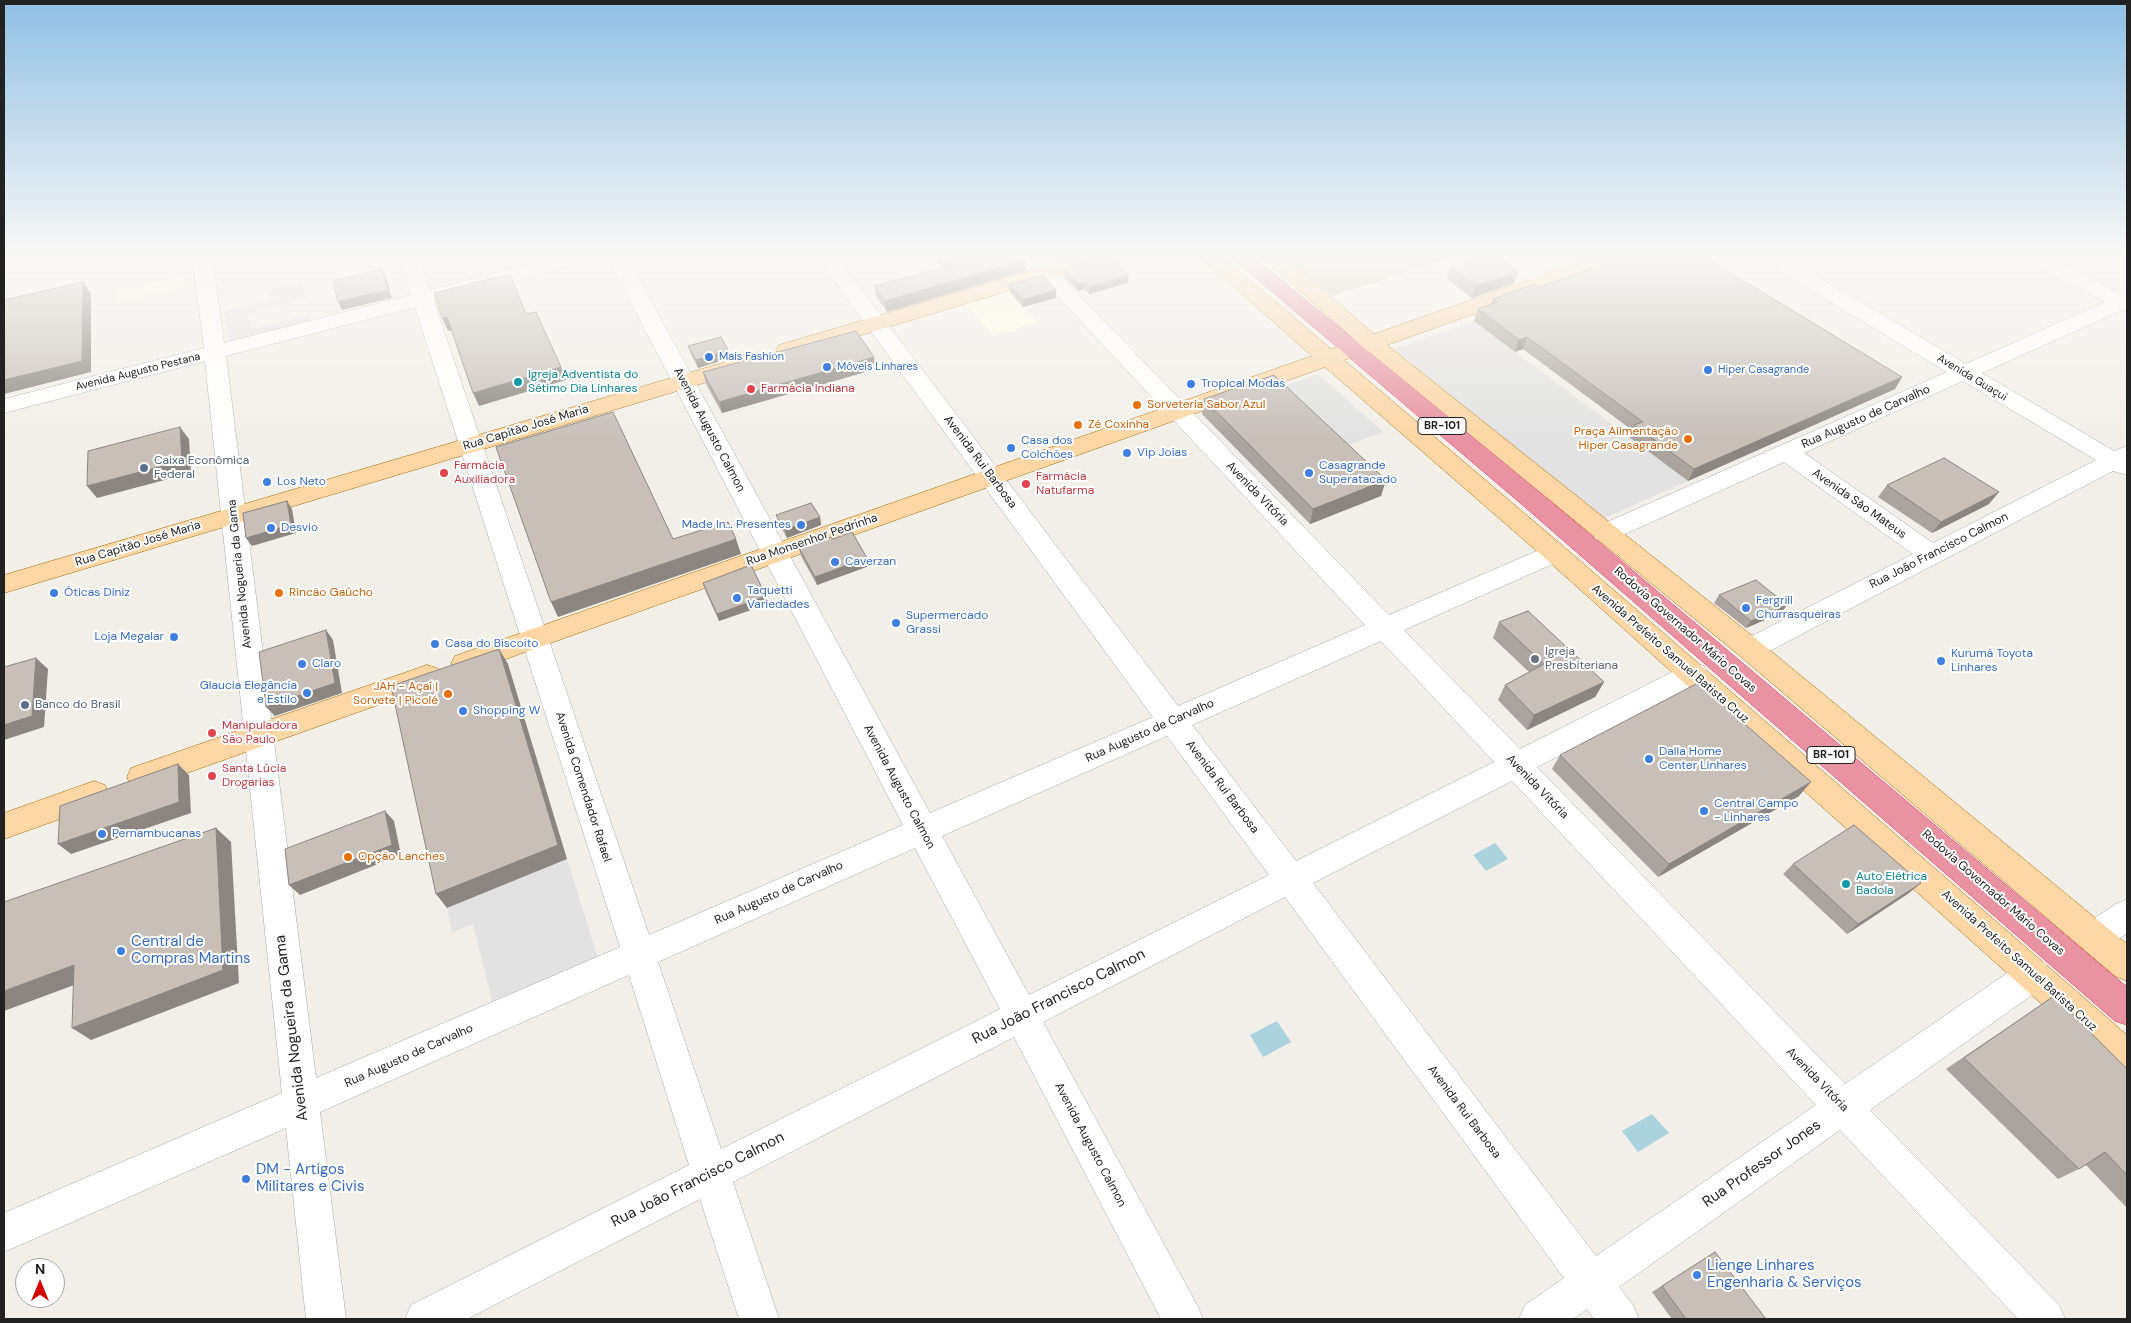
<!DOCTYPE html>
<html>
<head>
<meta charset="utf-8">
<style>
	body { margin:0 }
	#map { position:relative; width:2131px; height:1323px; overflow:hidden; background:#f2efe9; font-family:"DM Sans",sans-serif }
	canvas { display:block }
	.frame { position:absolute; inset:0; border:5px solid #222; pointer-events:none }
	.north { position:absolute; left:15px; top:1258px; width:50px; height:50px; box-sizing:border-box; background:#fff; border:1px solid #a7a7a7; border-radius:50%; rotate:0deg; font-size:14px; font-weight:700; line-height:20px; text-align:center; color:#222 }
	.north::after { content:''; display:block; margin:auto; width:18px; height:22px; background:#d40000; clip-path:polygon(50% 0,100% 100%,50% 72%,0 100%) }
</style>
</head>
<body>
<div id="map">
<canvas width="2131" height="1323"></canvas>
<div class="frame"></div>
<div class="north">N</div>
</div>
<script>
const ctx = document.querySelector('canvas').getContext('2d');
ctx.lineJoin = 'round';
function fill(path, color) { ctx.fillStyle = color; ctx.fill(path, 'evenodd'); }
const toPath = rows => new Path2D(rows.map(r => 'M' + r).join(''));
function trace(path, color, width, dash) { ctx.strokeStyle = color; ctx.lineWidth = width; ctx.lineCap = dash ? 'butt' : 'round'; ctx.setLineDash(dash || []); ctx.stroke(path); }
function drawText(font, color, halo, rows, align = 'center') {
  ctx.font = font + ' "DM Sans",sans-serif'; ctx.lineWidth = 4; ctx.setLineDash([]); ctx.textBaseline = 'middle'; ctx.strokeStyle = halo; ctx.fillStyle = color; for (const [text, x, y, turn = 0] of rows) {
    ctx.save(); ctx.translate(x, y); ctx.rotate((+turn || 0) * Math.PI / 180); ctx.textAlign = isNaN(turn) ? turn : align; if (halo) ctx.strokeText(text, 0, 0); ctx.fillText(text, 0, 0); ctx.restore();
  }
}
const education = toPath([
	[1532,255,1592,255,1553,269],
	[185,276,185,286,119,302,119,291],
	[1009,291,1037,322,993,336,966,304]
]);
const construction = toPath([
	[1283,255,1457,255,1332,296]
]);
const parking = toPath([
	[302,282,306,299,248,314,251,329,310,314,311,320,229,341,224,311,269,300,268,290],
	[1474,321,1688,481,1602,519,1394,349],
	[1318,374,1383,432,1334,450,1271,391],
	[567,859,598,958,493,1004,473,924,452,932,447,908]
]);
const water = toPath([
	[1495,843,1508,859,1486,871,1473,855],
	[1277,1021,1291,1042,1263,1057,1250,1035],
	[1652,1114,1669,1133,1638,1152,1622,1131]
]);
const minor = toPath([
	[4,255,21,255,18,259,4,263,4,255],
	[192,255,212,255,224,343,411,295,398,255,418,255,430,290,568,255,602,255,599,259,434,302,649,935,903,825,606,255,626,255,930,813,1153,717,815,255,835,255,1178,706,1365,625,1019,255,1040,255,1389,615,1546,547,1555,544,1564,547,1568,553,1564,559,1404,630,1520,749,1684,666,1694,663,1704,666,1708,674,1704,682,1537,767,1845,1084,2022,963,2034,958,2046,963,2051,974,2046,985,1870,1110,2059,1305,2065,1319,2018,1319,1840,1130,1619,1287,1633,1305,1639,1319,1594,1319,1587,1309,1573,1319,1519,1319,1525,1305,1564,1278,1285,897,1043,1022,1197,1305,1203,1319,1161,1319,1014,1037,733,1182,779,1319,739,1319,700,1199,467,1319,405,1319,411,1305,689,1165,629,975,320,1112,346,1319,306,1319,286,1128,4,1252,4,1213,282,1093,205,361,4,413,4,399,204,348,192,255],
	[415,307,620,947,316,1078,226,356,415,307],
	[1381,641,1494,762,1296,861,1192,725,1381,641],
	[1167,736,1269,875,1029,995,942,836,1167,736],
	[1512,781,1816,1105,1596,1256,1313,883,1512,781],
	[915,848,1000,1009,721,1149,658,962,915,848],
	[1494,255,1517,255,1550,278,1553,282,1550,286,1543,288,1536,286,1494,255],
	[1756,255,1781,255,1966,364,2105,302,2022,259,2019,255,2045,255,2123,295,2127,294,2127,311,2122,310,1982,373,2114,451,2127,446,2127,475,2113,471,1760,656,1750,659,1740,656,1736,649,1740,642,1913,554,1784,462,1614,539,1605,542,1596,539,1593,533,1596,527,1947,372,1759,259,1756,255],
	[1963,381,2096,460,1933,543,1804,453,1963,381],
	[2127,899,2127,933,2107,948,2095,952,2083,948,2079,937,2083,926,2116,904,2127,899]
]);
const major = toPath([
	[1085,255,1117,255,1114,259,795,355,787,356,779,355,776,350,779,345,1085,255],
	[1198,255,1220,255,1331,349,1356,341,1260,255,1282,255,1374,334,1600,255,1630,255,1627,259,1387,345,1760,642,2127,944,2127,981,2115,976,1740,656,1368,351,1344,360,1564,547,2127,1035,2127,1075,2115,1070,1546,559,1325,367,475,670,465,674,455,670,451,663,455,656,1312,356,1198,255],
	[739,358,747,360,750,365,747,370,4,593,4,575,739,358],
	[427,665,437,668,441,676,437,684,142,789,131,786,127,777,131,768,427,665],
	[94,781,105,785,109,794,105,803,4,839,4,813,94,781]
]);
const highway = toPath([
	[1229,255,1251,255,1543,495,2127,987,2127,1025,2115,1021,1525,507,1229,255]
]);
const wall = toPath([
	[933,255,1021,255,1026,271,887,312,876,296,874,286,943,268,934,258],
	[1450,267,1518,272,1514,283,1472,298,1447,279],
	[1064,269,1128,283,1089,294,1084,289,1078,291,1064,277],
	[1009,285,1056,298,1023,307,1010,292],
	[1540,287,1902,377,1895,389,1688,481,1629,437,1632,430,1523,349,1515,352,1474,321,1478,309,1491,304,1493,299],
	[688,346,728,350,730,358,698,368,691,354],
	[876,369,722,413,706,384,703,372],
	[1204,399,1386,480,1381,496,1310,524,1202,414],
	[1887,485,1989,504,1932,533,1878,497],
	[776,515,820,517,821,525,787,538,778,522],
	[833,539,869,566,817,585,801,556,799,548],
	[703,583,766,596,768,604,719,621,705,590],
	[1719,595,1787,605,1781,613,1746,628,1714,603],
	[1499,622,1604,682,1595,697,1527,730,1498,700,1505,685,1529,672,1493,638],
	[1560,755,1799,796,1658,877,1552,769],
	[1793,864,1909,893,1847,934,1783,874],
	[2054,996,2127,1069,2127,1208,2086,1165,2079,1169,2058,1179,1946,1069],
	[1715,1252,1766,1319,1672,1319,1652,1292]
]);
const shadedWall = toPath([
	[307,255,318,255,308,258],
	[1025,260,1026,271,887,312,885,301],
	[382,269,386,277,392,298,342,310,338,302],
	[1518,272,1514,283,1472,298,1476,286],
	[1129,275,1128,283,1089,294,1089,287],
	[83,282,91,293,91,372,4,394,4,380],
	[1084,282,1084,289,1078,291,1078,284],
	[1056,290,1056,298,1023,307,1023,300],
	[447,317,453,330,448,331,442,318],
	[1527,337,1523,349,1515,352,1519,340],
	[728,350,730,358,698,368,696,360],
	[874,357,876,369,722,413,719,402],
	[561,367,566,380,479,406,473,393],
	[1902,377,1895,389,1688,481,1694,469],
	[180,427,189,439,191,473,97,498,87,486],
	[1386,480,1381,496,1310,524,1313,509],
	[1999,492,1989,504,1932,533,1941,522],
	[287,501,292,509,296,533,252,546,246,538],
	[820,517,821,525,787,538,785,530],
	[736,539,741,554,558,617,551,602],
	[867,558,869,566,817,585,815,577],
	[766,596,768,604,719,621,717,614],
	[1787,605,1781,613,1746,628,1751,621],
	[326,630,333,640,342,693,275,716,266,707],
	[499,649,508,664,567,859,447,908,436,894],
	[36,658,48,669,44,727,4,740,4,725],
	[1604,682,1595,697,1527,730,1534,715],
	[178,764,189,775,191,813,71,854,58,844],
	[1811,782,1799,796,1658,877,1669,864],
	[385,811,394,821,401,855,300,895,289,885],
	[216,828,231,842,239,983,91,1040,72,1028],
	[1921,883,1909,893,1847,934,1858,924],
	[74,965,93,978,4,1011,4,991]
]);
const building = toPath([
	[940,255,1021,255,1025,260,885,301,874,286,950,266,940,255],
	[1486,255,1495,255,1518,272,1476,286,1450,267,1486,255],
	[1630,255,1701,255,1902,377,1694,469,1634,425,1643,422,1527,337,1519,340,1478,309,1498,302,1493,299,1535,284,1540,287,1630,255],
	[1109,256,1129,275,1089,287,1084,282,1078,284,1064,269,1109,256],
	[382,269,388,290,338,302,333,281,382,269],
	[510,274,526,314,536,312,561,367,473,393,447,317,442,318,434,293,510,274],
	[1043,275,1056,290,1023,300,1009,285,1039,276,1043,275],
	[83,282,82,361,4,380,4,300,83,282],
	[856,331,874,357,719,402,703,372,856,331],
	[721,337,728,350,696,360,688,346,721,337],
	[1274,375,1386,480,1313,509,1204,399,1274,375],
	[613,412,673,539,728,522,736,539,551,602,496,447,613,412],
	[180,427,182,461,87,486,88,451,180,427],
	[1944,458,1999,492,1941,522,1887,485,1944,458],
	[287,501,291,525,246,538,243,513,287,501],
	[811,503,820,517,785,530,776,515,811,503],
	[852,532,867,558,815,577,799,548,831,537,833,539,852,532],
	[748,566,752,567,766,596,717,614,703,583,748,566],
	[1756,580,1787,605,1751,621,1719,595,1756,580],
	[1528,611,1604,682,1534,715,1505,685,1544,664,1499,622,1528,611],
	[326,630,335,683,266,707,259,652,326,630],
	[499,649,558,845,436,894,391,686,499,649],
	[36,658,32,716,4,725,4,667,36,658],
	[1698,683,1811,782,1669,864,1560,755,1698,683],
	[178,764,179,802,58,844,60,806,178,764],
	[385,811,392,845,289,885,285,849,385,811],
	[1854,825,1921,883,1858,924,1793,864,1854,825],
	[216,828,223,970,72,1028,74,965,4,991,4,902,216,828],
	[2054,996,2127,1069,2127,1175,2105,1152,2079,1169,1964,1058,2054,996],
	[1715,1252,1766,1319,1686,1319,1662,1286,1715,1252]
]);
const markers = [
	[709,357,5,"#3f7fe0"],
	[827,367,5,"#3f7fe0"],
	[1708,370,5,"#3f7fe0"],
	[518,382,5,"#0f9aa8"],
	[1191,384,5,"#3f7fe0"],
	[751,389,5,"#e0444e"],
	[1137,405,5,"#e8710a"],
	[1078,425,5,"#e8710a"],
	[1688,439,5,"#e8710a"],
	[1011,448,5,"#3f7fe0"],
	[1127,453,5,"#3f7fe0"],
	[144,468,5,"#5c6f8a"],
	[444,473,5,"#e0444e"],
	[1309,473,5,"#3f7fe0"],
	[267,482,5,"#3f7fe0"],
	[1026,484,5,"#e0444e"],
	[801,525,5,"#3f7fe0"],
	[271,528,5,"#3f7fe0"],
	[835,562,5,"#3f7fe0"],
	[54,593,5,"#3f7fe0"],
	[279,593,5,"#e8710a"],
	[737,598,5,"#3f7fe0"],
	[1746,608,5,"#3f7fe0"],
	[896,623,5,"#3f7fe0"],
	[174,637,5,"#3f7fe0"],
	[435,644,5,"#3f7fe0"],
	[1535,659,5,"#6b7280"],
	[1941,661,5,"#3f7fe0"],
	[302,664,5,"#3f7fe0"],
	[307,693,5,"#3f7fe0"],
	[448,694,5,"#e8710a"],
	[25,705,5,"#5c6f8a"],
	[463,711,5,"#3f7fe0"],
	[212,733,5,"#e0444e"],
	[1649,759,5,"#3f7fe0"],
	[212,776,5,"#e0444e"],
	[1704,811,5,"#3f7fe0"],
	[102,834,5,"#3f7fe0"],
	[348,857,5,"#e8710a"],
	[1846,884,5,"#0f9aa8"],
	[121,951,5,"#3f7fe0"],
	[246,1179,5,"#3f7fe0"],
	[1697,1275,5,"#3f7fe0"]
];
const farShopnames = [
	["Mais Fashion",719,357],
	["Móveis Linhares",837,367],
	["Hiper Casagrande",1718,370]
];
const farStreetnames = [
	["Avenida Augusto Pestana",138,372,-14],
	["Avenida Guaçui",1972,378,31]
];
const shields = [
	[1442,426,48],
	[1831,755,48]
];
const shieldNames = [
	["BR-101",1442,426],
	["BR-101",1831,755]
];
const cultureNames = [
	["Igreja Adventista do",528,375],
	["Sétimo Dia Linhares",528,389],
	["Auto Elétrica",1856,877],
	["Badola",1856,891]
];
const shopNames = [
	["Tropical Modas",1201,384],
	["Casa dos",1021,441],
	["Colchões",1021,455],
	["Vip Joias",1137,453],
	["Casagrande",1319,466],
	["Superatacado",1319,480],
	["Los Neto",277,482],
	["Made In... Presentes",791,525,"right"],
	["Desvio",281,528],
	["Caverzan",845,562],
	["Taquetti",747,591],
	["Variedades",747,605],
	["Óticas Diniz",64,593],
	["Fergrill",1756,601],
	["Churrasqueiras",1756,615],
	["Supermercado",906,616],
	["Grassi",906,630],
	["Loja Megalar",164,637,"right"],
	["Casa do Biscoito",445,644],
	["Kurumá Toyota",1951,654],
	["Linhares",1951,668],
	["Claro",312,664],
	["Glaucia Elegância",297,686,"right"],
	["e Estilo",297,700,"right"],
	["Shopping W",473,711],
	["Dalla Home",1659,752],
	["Center Linhares",1659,766],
	["Central Campo",1714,804],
	["- Linhares",1714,818],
	["Pernambucanas",112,834]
];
const healthNames = [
	["Farmácia Indiana",761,389],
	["Farmácia",454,466],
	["Auxiliadora",454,480],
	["Farmácia",1036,477],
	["Natufarma",1036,491],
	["Manipuladora",222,726],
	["São Paulo",222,740],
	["Santa Lúcia",222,769],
	["Drogarias",222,783]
];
const foodNames = [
	["Sorveteria Sabor Azul",1147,405],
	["Zé Coxinha",1088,425],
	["Praça Alimentação",1678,432,"right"],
	["Hiper Casagrande",1678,446,"right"],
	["Rincão Gaúcho",289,593],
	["JAH - Açaí |",438,687,"right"],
	["Sorvete | Picolé",438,701,"right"],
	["Opção Lanches",358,857]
];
const streetNames = [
	["Rua Augusto de Carvalho",1866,417,-24],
	["Rua Capitão José Maria",526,428,-17],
	["Avenida Augusto Calmon",709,430,62],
	["Avenida Rui Barbosa",980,462,53],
	["Avenida Vitória",1257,494,46],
	["Avenida São Mateus",1859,504,35],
	["Rua Monsenhor Pedrinha",812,540,-19],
	["Rua Capitão José Maria",138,544,-17],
	["Rua João Francisco Calmon",1939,551,-27],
	["Avenida Nogueria da Gama",240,574,-96],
	["Rodovia Governador Mário Covas",1685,630,41],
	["Avenida Prefeito Samuel Batista Cruz",1670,654,41],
	["Rua Augusto de Carvalho",1150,731,-24],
	["Avenida Comendador Rafael",583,787,72],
	["Avenida Augusto Calmon",899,787,62],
	["Avenida Rui Barbosa",1222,787,53],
	["Avenida Vitória",1537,787,46],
	["Rua Augusto de Carvalho",779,893,-24],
	["Rodovia Governador Mário Covas",1993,893,41],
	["Avenida Prefeito Samuel Batista Cruz",2019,961,42],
	["Rua Augusto de Carvalho",409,1056,-24],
	["Avenida Vitória",1817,1080,46],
	["Avenida Rui Barbosa",1464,1112,53],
	["Avenida Augusto Calmon",1090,1145,62]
];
const serviceNames = [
	["Caixa Econômica",154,461],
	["Federal",154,475],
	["Banco do Brasil",35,705]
];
const worshipNames = [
	["Igreja",1545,652],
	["Presbiteriana",1545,666]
];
const nearShopnames = [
	["Central de",131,942],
	["Compras Martins",131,959],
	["DM - Artigos",256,1170],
	["Militares e Civis",256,1187],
	["Lienge Linhares",1707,1266],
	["Engenharia & Serviços",1707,1283]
];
const nearStreetnames = [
	["Rua João Francisco Calmon",1059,997,-27],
	["Avenida Nogueira da Gama",292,1028,-97],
	["Rua Professor Jones",1762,1164,-35],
	["Rua João Francisco Calmon",698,1180,-27]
];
fill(education, '#ffffe5');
fill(construction, '#c7c7b4');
fill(parking, '#e2e2e2');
fill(water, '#aad3df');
trace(minor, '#a9a9a9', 1);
trace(major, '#a06b00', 1);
trace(highway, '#dc2a67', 1);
fill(minor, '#fff');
fill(major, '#fcd6a4');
fill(highway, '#e892a2');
fill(wall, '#aba49e');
fill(shadedWall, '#8b8681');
fill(building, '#c7bfb8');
trace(building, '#8b8681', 1);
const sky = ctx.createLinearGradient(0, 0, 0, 441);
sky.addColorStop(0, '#8fc0e4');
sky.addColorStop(0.58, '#f9f8f5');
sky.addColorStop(1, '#f9f8f500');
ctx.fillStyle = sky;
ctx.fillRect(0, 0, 2131, 441);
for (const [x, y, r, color] of markers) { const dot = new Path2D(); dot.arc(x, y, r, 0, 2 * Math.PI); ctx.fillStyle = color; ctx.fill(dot); trace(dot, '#fff', 2); }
drawText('11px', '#366cbe', '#fff', farShopnames, 'left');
drawText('11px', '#222', '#fff', farStreetnames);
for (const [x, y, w] of shields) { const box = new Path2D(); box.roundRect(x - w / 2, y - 8.5, w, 17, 4); ctx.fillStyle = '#fff'; ctx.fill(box); trace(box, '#222', 1); }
drawText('bold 11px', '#222', null, shieldNames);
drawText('12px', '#0d838f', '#fff', cultureNames, 'left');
drawText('12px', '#366cbe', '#fff', shopNames, 'left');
drawText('12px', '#be3a42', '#fff', healthNames, 'left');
drawText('12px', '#c56008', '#fff', foodNames, 'left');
drawText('12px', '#222', '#fff', streetNames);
drawText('12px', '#4e5e75', '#fff', serviceNames, 'left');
drawText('12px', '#5b616d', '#fff', worshipNames, 'left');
drawText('15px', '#366cbe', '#fff', nearShopnames, 'left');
drawText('15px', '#222', '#fff', nearStreetnames);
</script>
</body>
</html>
